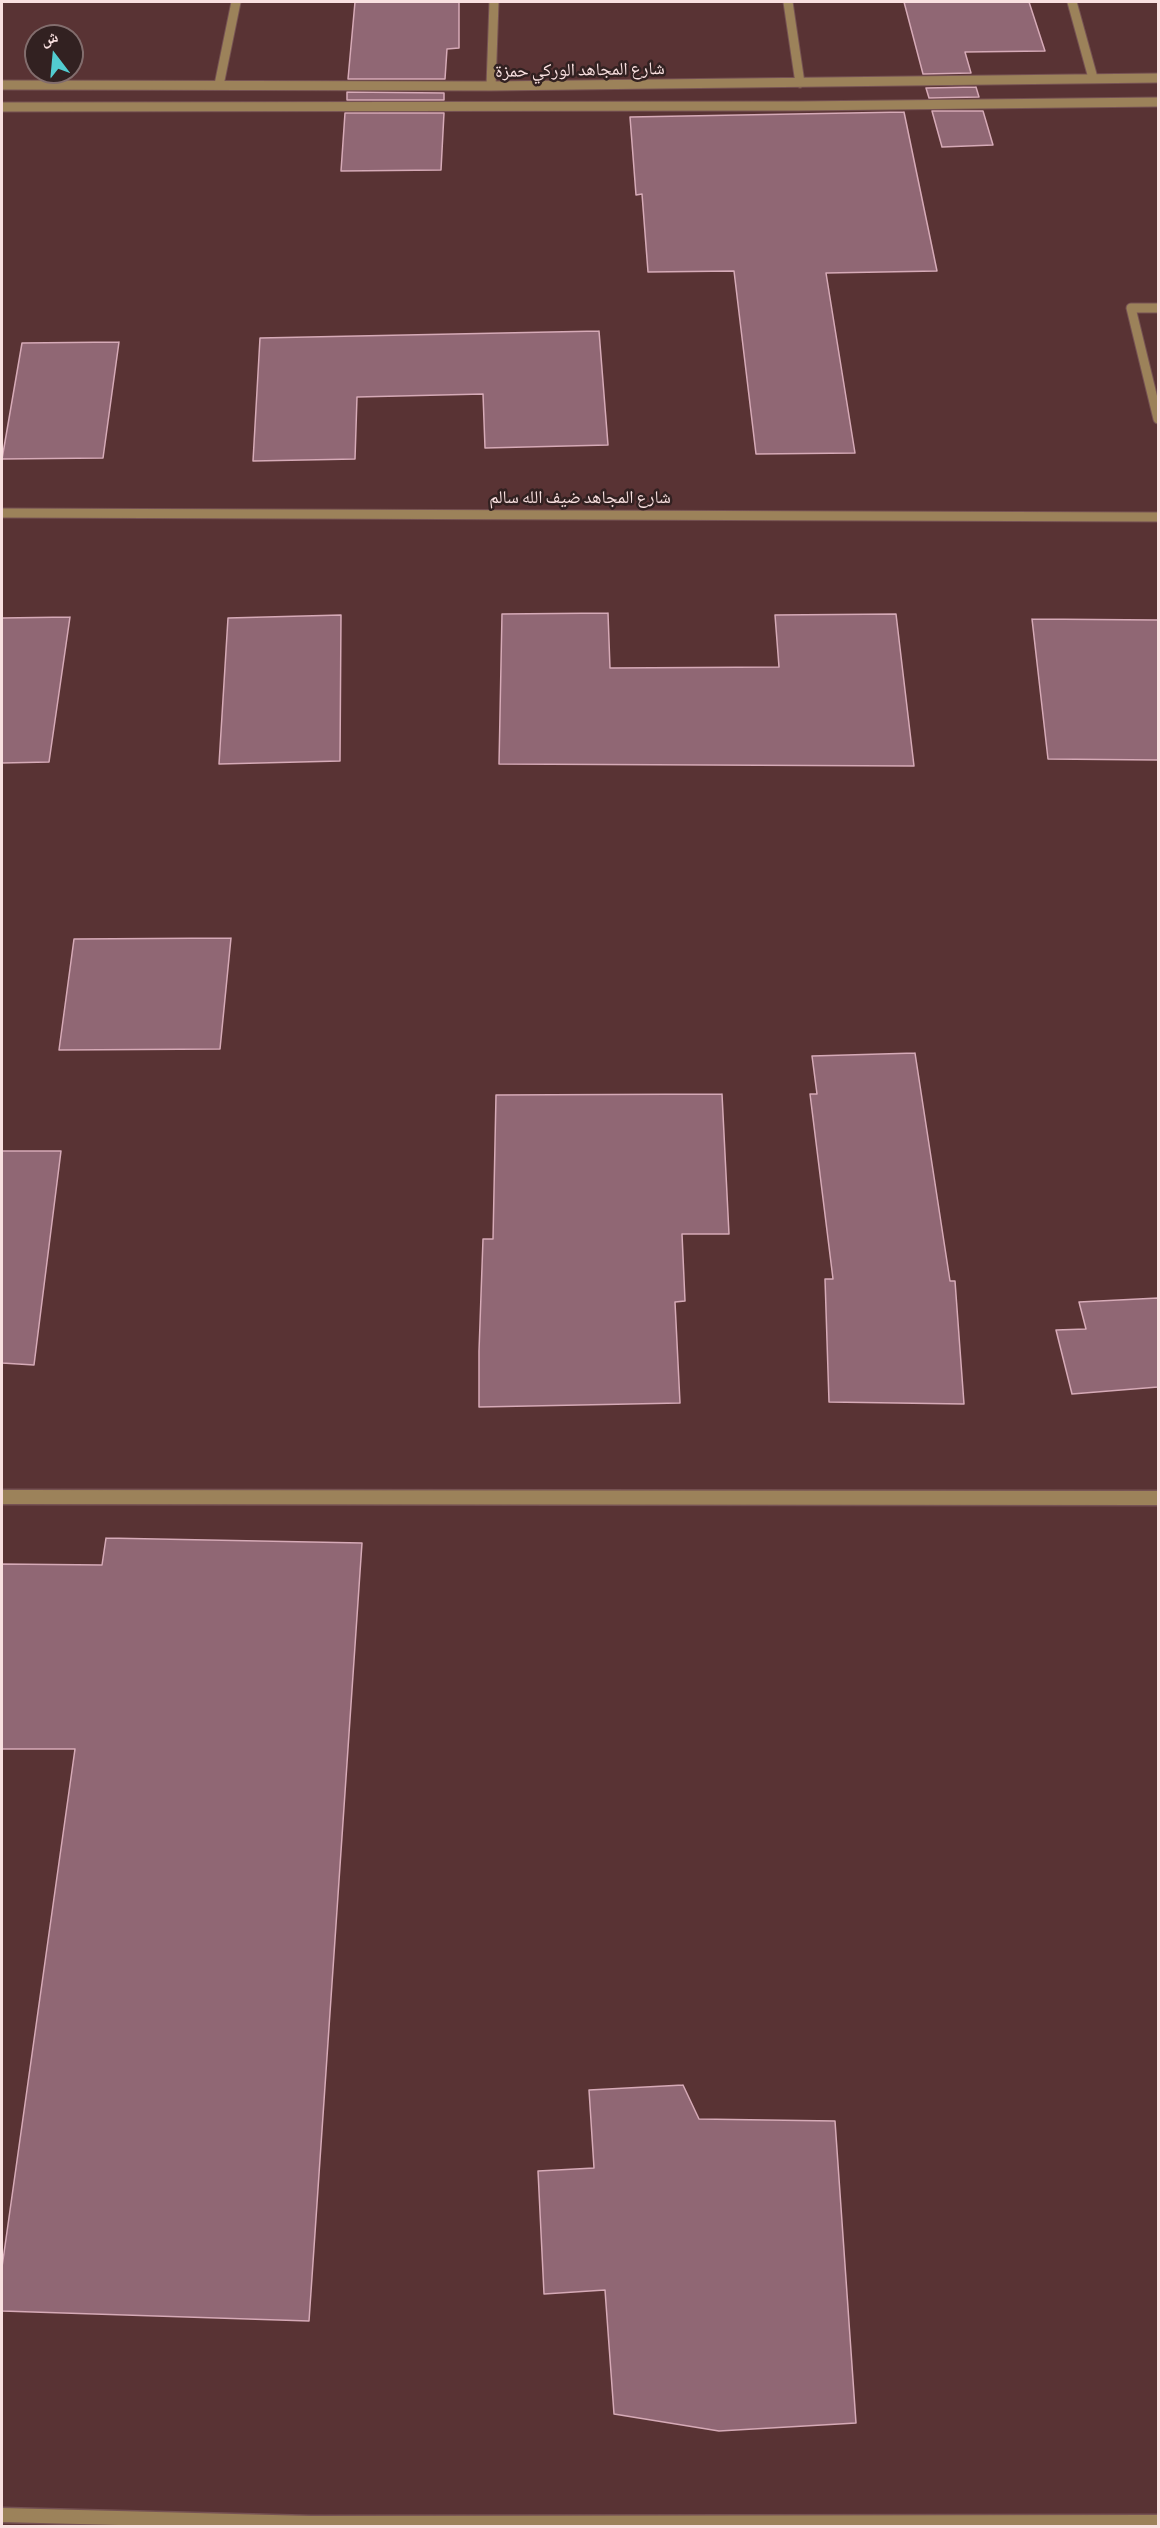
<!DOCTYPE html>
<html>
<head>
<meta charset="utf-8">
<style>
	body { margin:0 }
	#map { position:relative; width:1160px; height:2528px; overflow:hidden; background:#593334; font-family:"Alegreya Sans","Noto Naskh Arabic",sans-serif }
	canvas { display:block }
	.frame { position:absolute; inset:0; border:3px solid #f9e0e0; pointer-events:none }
	.north { position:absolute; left:24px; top:24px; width:60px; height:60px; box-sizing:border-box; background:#322121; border:2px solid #826d6d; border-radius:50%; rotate:344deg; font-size:16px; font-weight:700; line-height:24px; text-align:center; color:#f9e0e0 }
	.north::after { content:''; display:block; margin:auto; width:21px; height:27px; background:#52ccd0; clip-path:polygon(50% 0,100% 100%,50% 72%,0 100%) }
</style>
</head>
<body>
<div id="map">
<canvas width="1160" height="2528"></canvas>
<div class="frame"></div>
<div class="north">ش</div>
</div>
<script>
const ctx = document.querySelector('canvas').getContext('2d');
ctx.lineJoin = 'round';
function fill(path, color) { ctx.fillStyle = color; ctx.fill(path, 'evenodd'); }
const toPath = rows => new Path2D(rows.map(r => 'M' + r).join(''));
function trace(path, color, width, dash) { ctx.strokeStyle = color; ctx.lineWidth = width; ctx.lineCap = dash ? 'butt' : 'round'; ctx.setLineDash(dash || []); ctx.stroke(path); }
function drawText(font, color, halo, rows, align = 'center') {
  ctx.font = font + ' "Alegreya Sans","Noto Naskh Arabic",sans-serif'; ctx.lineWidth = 5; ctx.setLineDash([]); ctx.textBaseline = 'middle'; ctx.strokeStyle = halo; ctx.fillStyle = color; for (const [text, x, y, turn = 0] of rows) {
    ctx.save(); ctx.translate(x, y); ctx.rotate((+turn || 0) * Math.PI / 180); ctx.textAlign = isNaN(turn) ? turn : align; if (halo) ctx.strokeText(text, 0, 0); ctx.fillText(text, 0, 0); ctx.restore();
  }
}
const building = toPath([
	[355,2,459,2,459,48,447,49,445,79,348,79,355,2],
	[904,2,1029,2,1045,51,965,52,971,73,923,74,904,2],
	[976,87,979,97,929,98,926,88,976,87],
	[347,92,444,93,444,100,347,100,347,92],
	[932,111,983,111,993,145,942,147,932,111],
	[904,112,937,271,826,273,855,453,756,454,734,271,648,272,642,194,636,195,630,117,904,112],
	[345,113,444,113,441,170,341,171,345,113],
	[599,331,608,445,485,448,483,394,357,397,355,459,253,461,260,338,599,331],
	[119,342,103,458,2,459,22,343,119,342],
	[608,613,610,668,779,667,775,615,896,614,914,766,499,764,502,614,608,613],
	[341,615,340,761,219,764,228,618,341,615],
	[70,617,49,762,2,763,2,618,70,617],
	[1032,619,1158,620,1158,760,1048,759,1032,619],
	[231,938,220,1049,59,1050,74,939,231,938],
	[915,1053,950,1281,955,1281,964,1404,829,1402,825,1279,833,1279,810,1094,817,1094,812,1056,915,1053],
	[722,1094,729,1234,682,1234,685,1301,675,1302,680,1403,479,1407,479,1351,483,1239,493,1239,496,1095,722,1094],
	[2,1151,61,1151,34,1365,2,1363,2,1151],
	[1158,1298,1158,1387,1072,1394,1056,1330,1086,1329,1079,1302,1158,1298],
	[106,1538,362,1543,309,2321,2,2311,2,2267,75,1749,2,1749,2,1564,102,1565,106,1538],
	[683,2085,699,2119,835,2121,856,2423,719,2431,614,2414,605,2290,544,2294,538,2171,594,2168,589,2090,683,2085]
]);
const lane = toPath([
	[2,1497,1158,1498]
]);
const streetFar1 = toPath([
	[788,2,800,83],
	[1072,2,1093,78],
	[2,85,491,86,1158,78],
	[219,85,236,2],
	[491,86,494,2],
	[2,107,798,106,1158,102],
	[1158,308,1131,308,1158,419],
	[2,513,1158,517]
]);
const street = toPath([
	[2,2515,311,2523,1158,2522]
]);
const farStreetnames = [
	["شارع المجاهد الوركي حمزة",580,70,-1],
	["شارع المجاهد ضيف الله سالم",580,498]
];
fill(building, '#906774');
trace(building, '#d6aab7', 1.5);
trace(lane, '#765253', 17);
trace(streetFar1, '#765253', 11);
trace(street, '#765253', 17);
trace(lane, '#9c825a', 14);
trace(streetFar1, '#9c825a', 9);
trace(street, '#9c825a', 14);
drawText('18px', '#f9e0e0', '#322121', farStreetnames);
</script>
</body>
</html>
